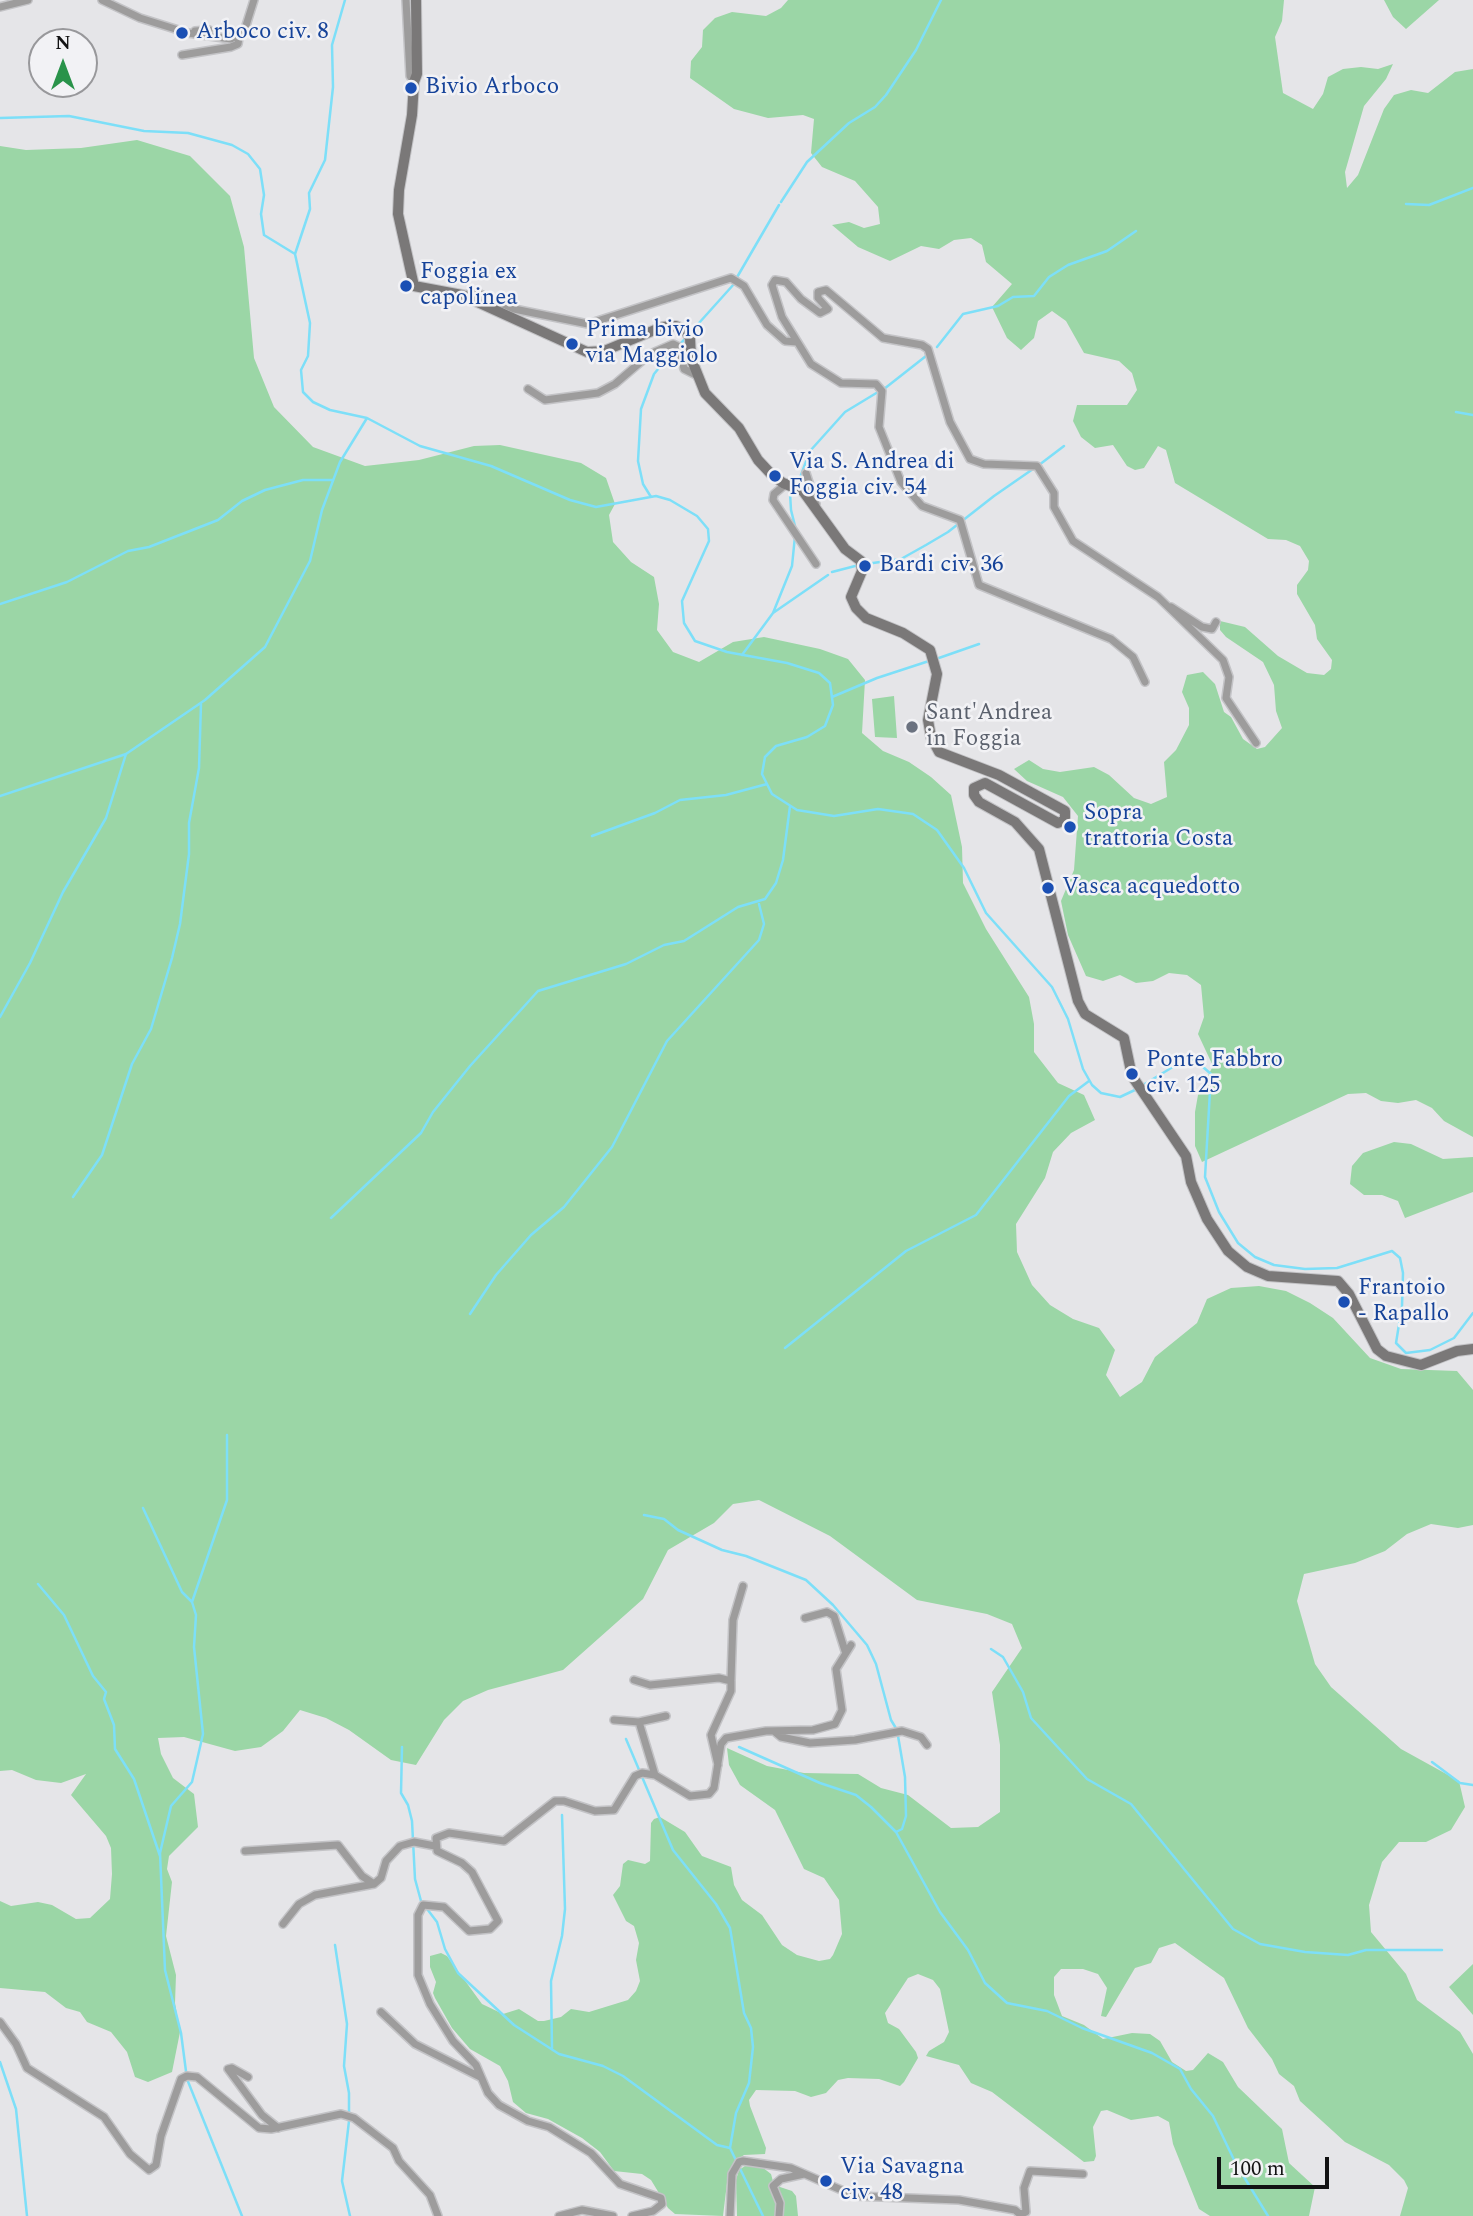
<!DOCTYPE html>
<html>
<head>
<meta charset="utf-8">
<style>
	body { margin:0 }
	#map { position:relative; width:1473px; height:2216px; overflow:hidden; background:#e5e5e8; font-family:Spectral,serif }
	canvas { display:block }
	.north { position:absolute; left:28px; top:28px; width:70px; height:70px; box-sizing:border-box; background:#f2f2f5; border:2px solid #98989b; border-radius:50%; rotate:0deg; font-size:19px; font-weight:700; line-height:28px; text-align:center; color:#121213 }
	.north::after { content:''; display:block; margin:auto; width:24px; height:32px; background:#29934a; clip-path:polygon(50% 0,100% 100%,50% 72%,0 100%) }
	.scale { position:absolute; left:1217px; top:2157px; width:112px; height:32px; box-sizing:border-box; border:4px solid #121213; border-top:0; padding-left:9px; font-size:21px; line-height:24px; white-space:nowrap; color:#121213; -webkit-text-stroke:5px #f2f2f5; paint-order:stroke }
</style>
</head>
<body>
<div id="map">
<canvas width="1473" height="2216"></canvas>
<div class="north">N</div>
<div class="scale">100 m</div>
</div>
<script>
const ctx = document.querySelector('canvas').getContext('2d');
ctx.lineJoin = 'round';
function fill(path, color) { ctx.fillStyle = color; ctx.fill(path, 'evenodd'); }
const toPath = rows => new Path2D(rows.map(r => 'M' + r).join(''));
function trace(path, color, width, dash) { ctx.strokeStyle = color; ctx.lineWidth = width; ctx.lineCap = dash ? 'butt' : 'round'; ctx.setLineDash(dash || []); ctx.stroke(path); }
function drawText(font, color, halo, rows, align = 'center') {
  ctx.font = font + ' Spectral,serif'; ctx.lineWidth = 5; ctx.setLineDash([]); ctx.textBaseline = 'middle'; ctx.strokeStyle = halo; ctx.fillStyle = color; for (const [text, x, y, turn = 0] of rows) {
    ctx.save(); ctx.translate(x, y); ctx.rotate((+turn || 0) * Math.PI / 180); ctx.textAlign = isNaN(turn) ? turn : align; if (halo) ctx.strokeText(text, 0, 0); ctx.fillText(text, 0, 0); ctx.restore();
  }
}
const green = toPath([
	[788,0,1284,0,1282,21,1275,37,1283,93,1313,109,1323,94,1328,77,1343,69,1361,67,1378,69,1393,64,1386,79,1364,106,1345,172,1347,188,1358,175,1384,109,1394,95,1411,90,1428,93,1455,72,1473,69,1473,1137,1444,1121,1432,1108,1416,1100,1398,1103,1381,1101,1366,1093,1348,1094,1202,1162,1195,1146,1195,1112,1198,1095,1213,1066,1198,1034,1204,1017,1201,985,1187,975,1169,973,1153,981,1136,983,1120,975,1103,981,1086,976,1068,935,1061,901,1074,870,1078,816,1063,797,1027,781,1014,769,1029,760,1043,769,1060,772,1094,767,1109,775,1134,798,1151,804,1167,797,1164,762,1176,750,1189,725,1189,708,1182,692,1187,675,1203,672,1215,684,1224,712,1231,717,1243,739,1257,749,1265,747,1282,728,1276,711,1274,685,1263,662,1226,637,1220,630,1220,621,1245,627,1278,656,1307,673,1324,675,1331,669,1332,660,1317,639,1315,625,1297,594,1297,585,1308,570,1309,561,1300,546,1286,540,1268,539,1175,483,1166,450,1158,446,1144,468,1135,470,1127,466,1113,445,1095,448,1081,437,1073,421,1077,405,1127,405,1137,390,1132,373,1119,361,1084,353,1066,321,1052,311,1038,321,1034,338,1021,350,1007,338,992,307,1012,284,986,262,982,245,971,238,954,240,939,249,921,246,890,261,858,247,832,225,849,222,864,228,880,224,878,207,855,181,822,167,811,153,814,119,803,115,768,118,734,109,690,78,691,61,702,47,703,30,715,18,732,12,766,16,781,8],
	[1384,0,1439,0,1406,29,1393,17],
	[137,140,190,156,230,196,244,247,254,358,274,407,313,447,365,466,419,460,474,446,500,445,581,463,606,478,615,504,609,515,613,542,631,562,654,577,659,604,657,630,673,652,699,662,733,642,764,637,820,649,848,659,865,680,862,733,883,751,909,762,931,777,951,795,962,847,963,883,986,929,1029,997,1034,1024,1034,1052,1058,1083,1084,1095,1095,1120,1071,1133,1053,1152,1045,1178,1016,1224,1017,1252,1032,1285,1050,1305,1073,1319,1099,1328,1115,1350,1106,1375,1120,1397,1142,1382,1155,1357,1197,1323,1207,1299,1231,1288,1259,1286,1286,1291,1310,1303,1333,1318,1370,1358,1401,1369,1457,1371,1473,1390,1473,1525,1458,1528,1431,1524,1407,1534,1385,1551,1355,1563,1304,1574,1297,1601,1315,1664,1331,1687,1401,1749,1459,1781,1465,1807,1451,1830,1426,1842,1399,1842,1382,1862,1369,1905,1371,1932,1406,1974,1417,2000,1460,2032,1473,2054,1473,2216,1400,2216,1408,2188,1404,2180,1389,2165,1345,2142,1300,2101,1294,2086,1279,2074,1272,2059,1248,2028,1224,1978,1175,1943,1159,1948,1151,1963,1135,1968,1106,2017,1101,2016,1107,1988,1098,1974,1083,1969,1061,1969,1054,1977,1054,1995,1062,2016,1084,2025,1103,2039,1132,2033,1150,2034,1160,2041,1172,2062,1186,2071,1193,2070,1208,2053,1223,2062,1238,2087,1282,2129,1289,2163,1315,2187,1309,2216,1210,2216,1199,2209,1173,2144,1169,2122,1158,2116,1131,2120,1107,2110,1101,2111,1093,2127,1096,2156,1094,2161,1084,2162,992,2092,971,2083,959,2065,926,2056,929,2051,944,2042,949,2032,940,1989,933,1980,918,1974,908,1978,885,2013,888,2023,899,2029,916,2052,918,2058,904,2082,900,2086,879,2079,848,2078,838,2080,826,2093,811,2097,795,2091,756,2090,749,2100,750,2106,766,2148,765,2154,744,2155,735,2161,727,2183,723,2216,675,2214,668,2208,651,2180,642,2174,614,2171,600,2152,582,2138,548,2119,526,2113,513,2102,508,2081,500,2066,470,2049,452,2028,435,1998,433,1993,436,1982,430,1967,430,1956,441,1953,447,1956,482,2004,503,2014,519,2009,538,2021,544,2021,561,2017,571,2009,589,2012,628,2000,636,1991,640,1981,636,1960,639,1943,634,1926,626,1921,613,1895,620,1886,623,1864,628,1860,645,1864,650,1861,651,1823,654,1819,660,1817,685,1832,702,1856,731,1867,734,1885,742,1900,762,1915,782,1945,797,1955,819,1961,830,1959,833,1955,842,1934,839,1900,824,1878,804,1869,775,1810,740,1785,729,1765,727,1748,767,1766,804,1773,858,1774,881,1788,908,1795,951,1828,978,1827,1000,1812,1000,1745,992,1692,1022,1648,1012,1624,987,1614,917,1600,830,1536,759,1500,733,1504,714,1523,668,1550,643,1599,563,1670,488,1690,463,1701,444,1720,416,1765,391,1760,349,1730,326,1718,300,1710,283,1731,261,1747,235,1751,184,1737,158,1738,161,1754,173,1778,194,1794,198,1827,169,1856,167,1869,172,1882,166,1936,176,1975,175,2003,180,2032,172,2072,148,2082,135,2077,127,2052,111,2032,87,2022,80,2012,66,2008,45,1992,0,1988,0,1901,11,1906,38,1902,52,1905,76,1919,90,1918,110,1899,112,1874,111,1848,106,1836,71,1795,86,1774,61,1783,36,1780,12,1770,0,1771,0,146,26,150,81,148],
	[894,696,897,738,875,737,872,699],
	[1394,1142,1411,1144,1443,1159,1473,1157,1473,1192,1405,1218,1398,1201,1382,1195,1364,1195,1350,1184,1352,1166,1363,1153],
	[1473,1964,1473,2015,1449,1987],
	[745,2166,762,2167,771,2174,774,2185,792,2191,796,2196,798,2216,737,2216,736,2180,739,2170]
]);
const stream = toPath([
	[345,0,332,45,333,87,325,160,309,193,310,209,295,254,310,323,308,356,301,370,303,392,313,402,330,410,367,418,420,446,491,466,570,500,596,507,656,496,670,500,697,516,708,529,709,541,682,601,684,623,695,641,727,652,787,663,819,673,830,683,833,705,825,726,807,737,776,746,765,757,762,774,772,794,797,810,834,816,878,809,913,814,937,830,964,868,986,913,1052,987,1068,1019,1083,1069,1092,1085,1101,1093,1120,1097,1137,1089],
	[0,118,69,116,144,131,188,133,232,145,248,154,260,169,264,195,261,214,264,235,295,254],
	[781,202,807,162,849,123,875,107,886,95,916,50,941,0],
	[1406,204,1429,205,1473,188],
	[736,279,779,205],
	[690,333,734,284],
	[680,344,687,337],
	[937,347,963,314,998,306,1013,297,1034,296,1049,277,1068,265,1107,251,1136,231],
	[884,389,926,356],
	[1456,412,1473,415],
	[1039,465,1064,446],
	[798,483,810,451,845,412,878,392],
	[793,489,790,493,791,510,795,526],
	[651,497,643,484,638,461,641,409,654,374,676,347],
	[866,564,901,559,926,545,948,532,994,496,1033,469],
	[832,572,859,565],
	[0,604,67,582,128,551,149,547,218,520,242,501,265,490,303,480,333,480],
	[773,613,792,566,795,536],
	[742,655,773,613,828,575],
	[936,659,979,644],
	[832,697,877,678,929,661],
	[0,796,126,754,205,700,265,647,310,561,322,510,340,462,367,418],
	[592,836,655,813,680,800,726,795,767,784],
	[0,1017,30,963,63,892,106,818,126,754],
	[1143,1085,1186,1059,1195,1060,1211,1074,1205,1177,1219,1212,1238,1243,1255,1257,1274,1265,1305,1269,1337,1268,1392,1251,1400,1258,1403,1273,1402,1306,1396,1343,1406,1353,1430,1350,1454,1338,1473,1313],
	[73,1197,102,1155,132,1064,151,1029,172,958,180,924,189,854,189,823,199,768,201,704],
	[331,1218,421,1133,433,1112,470,1066,538,991,626,964,664,945,684,941,738,907,765,899,776,883,783,860,790,806],
	[470,1314,496,1275,531,1235,564,1207,612,1147,667,1041,759,940,764,924,759,904],
	[785,1348,906,1251,976,1215,1069,1096,1089,1081],
	[227,1435,227,1500,192,1602,196,1615,194,1647,203,1734,192,1782,171,1806,160,1853,165,1970,181,2033,187,2079,242,2216],
	[143,1508,182,1592,192,1602],
	[644,1515,664,1519,678,1530,722,1550,746,1556,806,1580,833,1605,867,1645,876,1664,891,1720,897,1730,905,1777,906,1816,902,1829,896,1832],
	[38,1584,64,1615,93,1676,106,1692,104,1699,114,1725,115,1749,134,1779,160,1856],
	[991,1649,1003,1657,1023,1692,1031,1718,1087,1779,1131,1804,1233,1929,1260,1944,1305,1952,1348,1955,1366,1950,1442,1950],
	[626,1739,673,1850,716,1904,730,1928,744,2013,751,2028,753,2047,749,2083,736,2113,730,2148,763,2216],
	[402,1747,401,1793,408,1805,412,1821,415,1879,421,1901,437,1922,445,1949,458,1973,514,2025,559,2054,603,2066,623,2076,717,2145,730,2148],
	[739,1747,820,1783,856,1795,871,1807,896,1832,940,1912,968,1950,985,1983,1007,2003,1047,2011,1082,2028,1152,2053,1180,2069,1191,2089,1213,2116,1236,2164,1268,2216],
	[1432,1762,1460,1783,1473,1785],
	[335,1945,347,2024,344,2066,349,2093,349,2121,342,2181,350,2216],
	[552,2048,551,1981,562,1936,565,1909,562,1815],
	[0,2062,16,2109,27,2216]
]);
const street = toPath([
	[102,0,140,18,188,33,231,39,244,32,254,0],
	[406,0,410,76,414,82],
	[0,7,28,0],
	[195,31,209,30],
	[182,55,231,47,238,44,239,38],
	[462,295,478,293,514,309,588,324,731,278,744,286,767,325,785,341,797,342],
	[528,389,545,400,598,393,615,384,650,354,673,344,679,347,684,369,696,375],
	[806,473,816,504],
	[786,484,774,494,773,500,816,564],
	[1171,607,1202,627,1212,629,1216,622],
	[1145,682,1133,657,1111,639,979,585,960,520,922,506,901,482,879,427,882,391,876,384,841,383,811,364,782,317,772,285,775,280,786,282,801,299,820,313,828,309,818,298,818,292,826,290,883,338,922,345,928,349,950,422,970,459,984,464,1037,466,1054,493,1054,507,1073,541,1158,597,1223,660,1229,677,1226,698,1256,743],
	[805,1618,827,1612,834,1616,845,1651],
	[634,1680,650,1685,719,1678,731,1681,731,1691,711,1735,718,1765],
	[731,1680,733,1620,743,1586],
	[614,1720,639,1722],
	[775,1732,781,1737,810,1743,855,1740,902,1731,921,1737,927,1745],
	[655,1775,639,1722,666,1716],
	[245,1851,338,1845,362,1876,374,1884],
	[283,1924,299,1904,315,1895,374,1884,381,1878,386,1861,400,1846,414,1842,435,1846],
	[381,2012,415,2044,480,2077],
	[0,2022,16,2044,27,2068,104,2117,130,2154,149,2170,156,2165,161,2136,181,2079,187,2076,197,2077,259,2128,271,2129,341,2114,354,2118,393,2148,399,2161,430,2195,438,2216],
	[248,2077,232,2068,228,2069,262,2115,278,2128],
	[1021,2214,1026,2212,1024,2188,1030,2171,1083,2174],
	[559,2216,582,2210,613,2216],
	[632,2216,653,2211,662,2204,661,2198,620,2184,591,2153,549,2127,528,2121,499,2105,488,2093,476,2065,453,2041,430,2004,418,1975,418,1915,423,1905,444,1907,469,1931,490,1929,498,1921,472,1872,462,1863,437,1851,436,1838,449,1833,504,1841,555,1801,564,1801,595,1811,614,1810,635,1776,642,1773,655,1775,690,1796,709,1794,714,1788,721,1744,726,1738,766,1731,813,1730,835,1724,842,1710,836,1669,851,1645],
	[730,2216,732,2174,739,2162,743,2161,791,2168,855,2196,959,2200,1015,2210,1022,2216],
	[779,2216,780,2203,773,2186,781,2179,804,2174]
]);
const secondary = toPath([
	[416,0,417,74,414,82,412,115,399,190,398,214,414,286,462,295,587,352,604,351,662,327,676,326,685,330,690,338,691,358,705,393,739,428,758,460,772,475,783,483,803,491,845,549,861,561,862,571,851,597,856,608,866,618,903,633,930,650,937,674,928,720,931,737,939,752,999,775,1065,811,1065,820,1058,823,985,783,974,788,974,795,979,802,1015,822,1039,849,1078,1001,1085,1014,1124,1038,1132,1076,1186,1156,1191,1182,1207,1219,1228,1251,1247,1267,1268,1276,1338,1281,1349,1294,1377,1349,1386,1356,1421,1365,1457,1351,1473,1349]
]);
const markers = [
	[182,33,7,"#1a4fb4"],
	[411,88,7,"#1a4fb4"],
	[406,286,7,"#1a4fb4"],
	[572,344,7,"#1a4fb4"],
	[775,476,7,"#1a4fb4"],
	[865,566,7,"#1a4fb4"],
	[912,727,7,"#6b7280"],
	[1070,827,7,"#1a4fb4"],
	[1048,888,7,"#1a4fb4"],
	[1132,1074,7,"#1a4fb4"],
	[1344,1302,7,"#1a4fb4"],
	[826,2181,7,"#1a4fb4"]
];
const transitNames = [
	["Arboco civ. 8",196,33],
	["Bivio Arboco",425,88],
	["Foggia ex",420,273],
	["capolinea",420,299],
	["Prima bivio",586,331],
	["via Maggiolo",586,357],
	["Via S. Andrea di",789,463],
	["Foggia civ. 54",789,489],
	["Bardi civ. 36",879,566],
	["Sopra",1084,814],
	["trattoria Costa",1084,840],
	["Vasca acquedotto",1062,888],
	["Ponte Fabbro",1146,1061],
	["civ. 125",1146,1087],
	["Frantoio",1358,1289],
	["- Rapallo",1358,1315],
	["Via Savagna",840,2168],
	["civ. 48",840,2194]
];
const worshipNames = [
	["Sant'Andrea",926,714],
	["in Foggia",926,740]
];
fill(green, '#9bd6a6');
trace(stream, '#7ddff8', 2.5);
trace(street, '#c3c3c6', 10);
trace(secondary, '#c3c3c6', 12);
trace(street, '#9d9c9c', 7);
trace(secondary, '#7a7878', 10);
for (const [x, y, r, color] of markers) { const dot = new Path2D(); dot.arc(x, y, r, 0, 2 * Math.PI); ctx.fillStyle = color; ctx.fill(dot); trace(dot, '#f2f2f5', 2.5); }
drawText('23px', '#164399', '#f2f2f5', transitNames, 'left');
drawText('23px', '#5b616d', '#f2f2f5', worshipNames, 'left');
</script>
</body>
</html>
